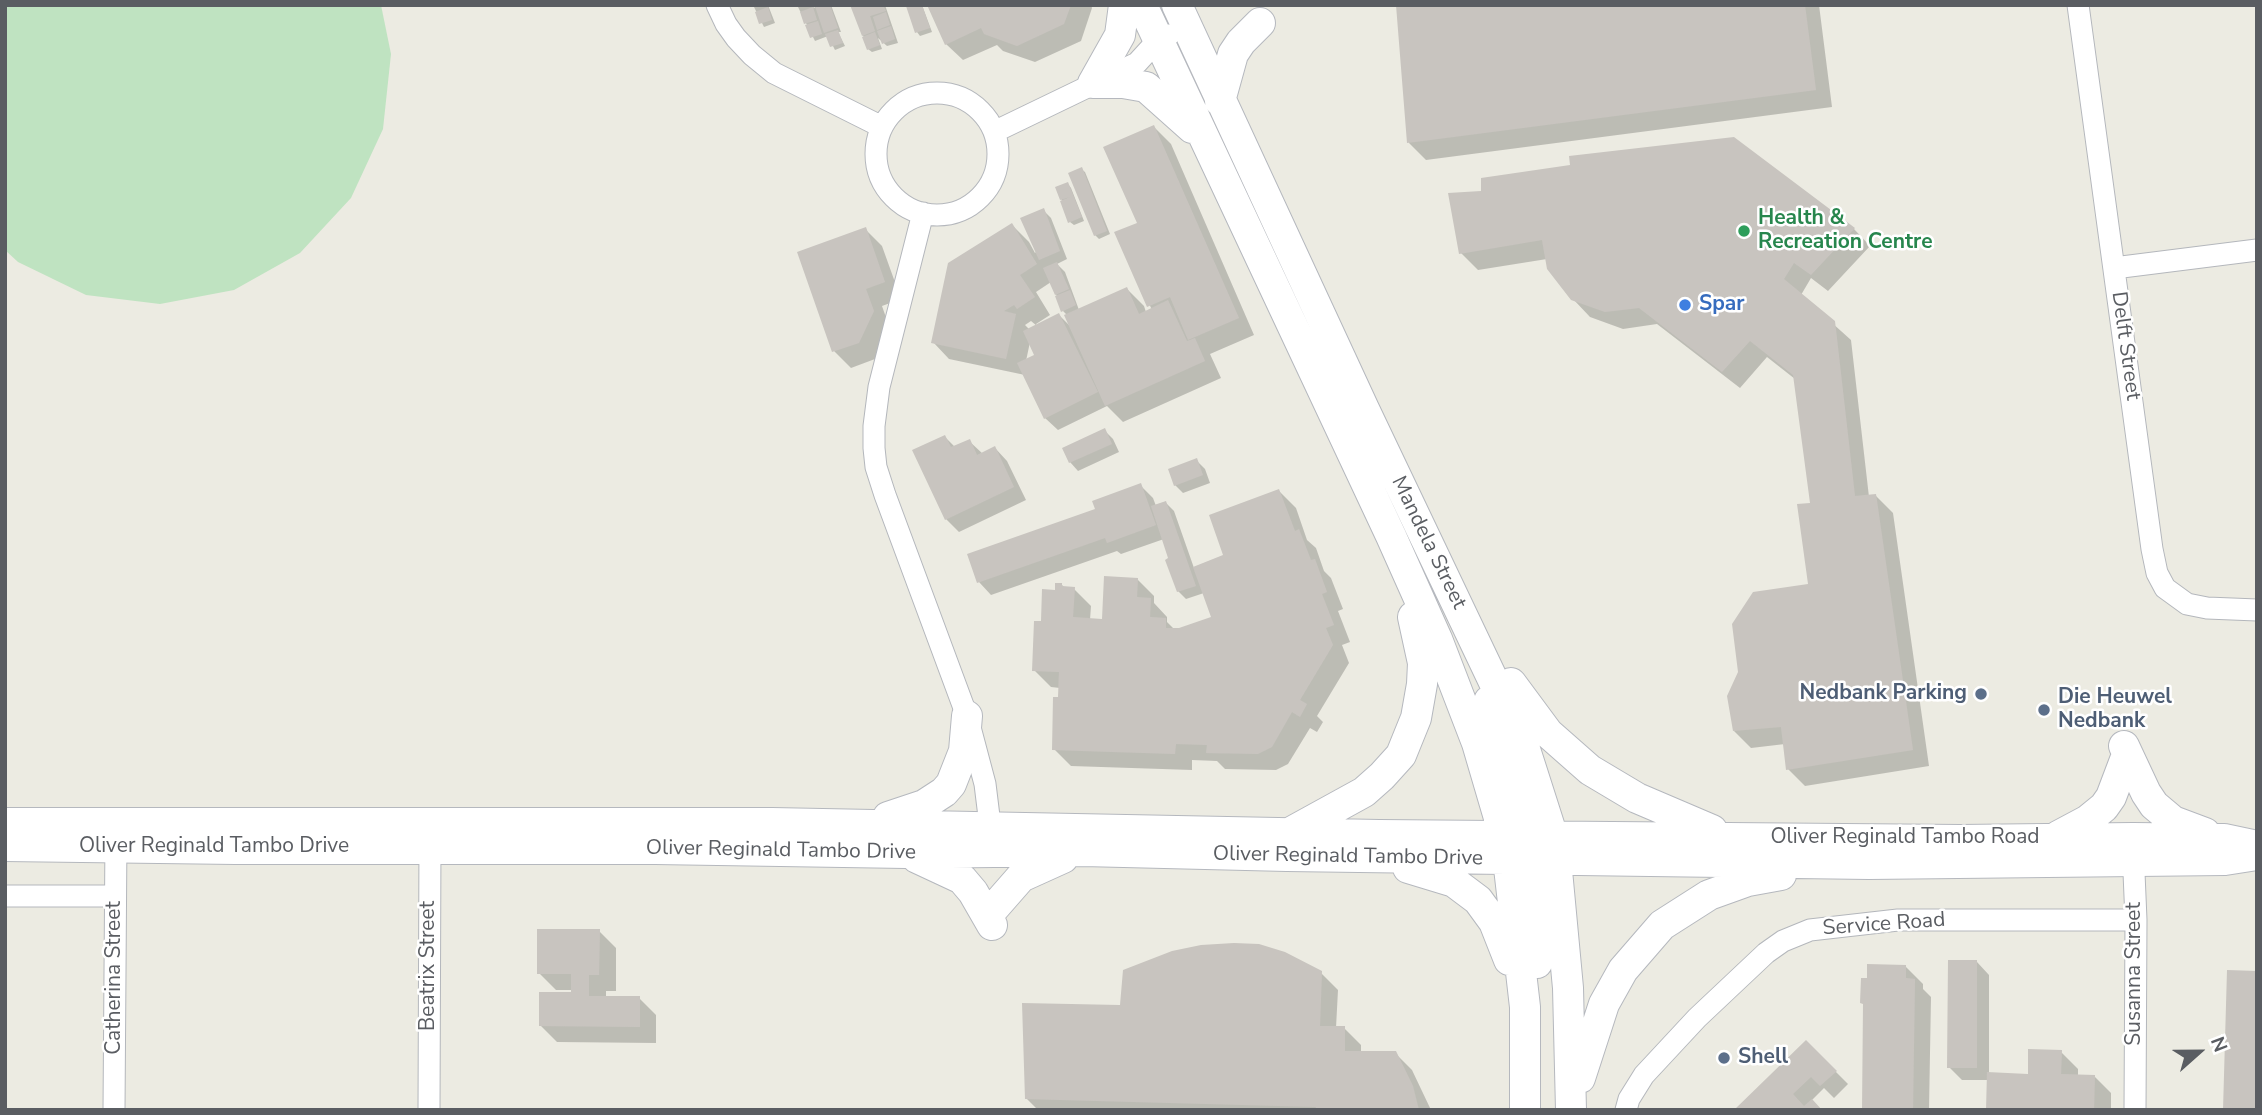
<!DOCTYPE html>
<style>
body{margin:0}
#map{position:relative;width:2262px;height:1115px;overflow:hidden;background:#ecebe2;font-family:"Nunito Sans",sans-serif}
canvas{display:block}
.frame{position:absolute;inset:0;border:7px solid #5a5d62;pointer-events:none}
.north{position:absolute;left:2164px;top:1017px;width:70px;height:70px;-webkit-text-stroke:5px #fff;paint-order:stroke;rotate:69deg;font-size:19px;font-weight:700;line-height:28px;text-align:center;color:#5a5d62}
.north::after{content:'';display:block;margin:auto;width:24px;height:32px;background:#5a5d62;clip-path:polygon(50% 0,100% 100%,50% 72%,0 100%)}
</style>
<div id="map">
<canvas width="2262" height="1115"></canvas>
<div class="frame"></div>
<div class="north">N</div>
</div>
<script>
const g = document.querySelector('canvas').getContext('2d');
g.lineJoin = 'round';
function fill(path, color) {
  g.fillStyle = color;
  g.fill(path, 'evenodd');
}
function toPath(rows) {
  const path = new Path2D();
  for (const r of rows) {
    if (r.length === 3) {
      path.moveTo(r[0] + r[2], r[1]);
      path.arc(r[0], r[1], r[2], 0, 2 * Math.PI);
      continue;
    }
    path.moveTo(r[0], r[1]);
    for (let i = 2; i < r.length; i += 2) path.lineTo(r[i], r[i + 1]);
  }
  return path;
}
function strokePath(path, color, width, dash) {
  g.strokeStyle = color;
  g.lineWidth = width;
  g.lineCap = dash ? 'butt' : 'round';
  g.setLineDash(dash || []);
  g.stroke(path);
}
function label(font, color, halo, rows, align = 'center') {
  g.font = font + ' "Nunito Sans",sans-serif';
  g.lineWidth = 5;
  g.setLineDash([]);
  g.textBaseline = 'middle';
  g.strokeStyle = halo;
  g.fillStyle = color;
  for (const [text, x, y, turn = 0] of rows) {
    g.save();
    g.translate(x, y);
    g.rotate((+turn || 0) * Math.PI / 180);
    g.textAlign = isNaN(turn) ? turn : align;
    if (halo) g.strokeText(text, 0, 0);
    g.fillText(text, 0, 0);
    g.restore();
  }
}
fill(toPath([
 [5,5,381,5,391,54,383,129,351,198,300,253,234,290,160,304,86,295,18,262,5,250]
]), '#bfe3c1');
fill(toPath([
 [753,5,768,5,775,23,764,27],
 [797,5,813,5,814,8,817,5,831,5,841,32,838,32,845,46,835,50,828,36,815,41],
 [852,5,885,5,898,43,887,46,878,38,882,49,872,52,868,49],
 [907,5,922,5,932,32,920,36,917,32],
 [929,5,1091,5,1092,8,1081,41,1035,62,1003,51,997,45,963,60,946,44],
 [1398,5,1819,5,1832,107,1426,160,1409,143],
 [1154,127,1171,144,1254,335,1210,354,1221,378,1123,422,1107,406,1058,430,1045,418,1025,375,949,359,933,342,1012,225,1029,242,1035,253,1037,251,1043,210,1051,218,1067,259,1057,264,1065,272,1079,310,1127,289,1144,306,1146,312,1152,310,1116,233,1139,223],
 [1051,282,1063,311,1068,316,1072,328,1059,315,1037,326,1036,324,1050,315,1036,292],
 [1031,321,1037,326,1030,330,1025,325],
 [1030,342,1037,356,1026,361],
 [1081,169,1085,172,1110,234,1099,239,1095,235],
 [1068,184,1071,188,1084,221,1074,225,1070,222,1057,188],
 [1451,195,1854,229,1870,246,1828,291,1811,278,1801,295,1851,340,1869,497,1876,496,1893,513,1929,766,1805,786,1788,769,1785,744,1751,748,1734,731,1810,585,1812,505,1795,379,1767,357,1740,388,1657,324,1623,329,1590,317,1573,299,1547,259,1478,270,1461,253],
 [865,229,882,246,901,299,882,306,890,329,875,359,851,368,834,351],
 [1105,431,1113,439,1119,452,1078,471,1070,462],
 [945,437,955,447,969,441,983,454,995,448,1007,461,1026,500,959,532,946,519],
 [1197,461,1205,469,1210,483,1183,493,1175,485],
 [1140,485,1153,498,1156,506,1166,503,1174,511,1194,568,1226,556,1279,491,1296,508,1307,540,1316,548,1324,571,1331,578,1343,609,1338,611,1350,642,1342,645,1349,663,1317,716,1323,722,1317,732,1310,728,1288,764,1276,770,1225,769,1217,761,1192,760,1192,770,1071,766,1054,749,1060,688,1051,687,1034,670,1043,623,1062,585,1065,588,1074,589,1091,606,1090,620,1103,621,1137,579,1154,596,1154,603,1167,617,1167,622,1175,630,1213,618,1204,593,1186,599,1178,591,1164,539,1121,554,1117,551,991,595,979,582],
 [599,931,616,948,616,991,606,991,606,998,639,998,656,1015,656,1043,557,1042,540,1025,573,994,573,990,556,990,539,973],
 [1977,962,1989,975,1989,1074,2029,1075,2061,1052,2078,1069,2078,1076,2094,1076,2111,1093,2111,1110,1988,1110,1989,1080,1962,1080,1949,1067],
 [1906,967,1923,984,1923,989,1931,997,1929,1110,1936,1110,1864,1110],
 [1321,973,1338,990,1336,1028,1344,1028,1361,1045,1361,1053,1395,1053,1412,1070,1431,1110,1038,1110,1026,1098,1122,1007],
 [1806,1042,1848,1084,1834,1098,1824,1088,1811,1101,1820,1110,1736,1110]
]), '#0003');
fill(toPath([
 [830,5,838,28,824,33,815,6],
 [850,5,883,5,886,11,870,16,875,31,862,36],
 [922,5,930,28,915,33,906,6],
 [927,5,1071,5,1064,24,1017,46,984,34,981,28,945,45],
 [1396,5,1805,5,1816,90,1407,143],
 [768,7,772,20,759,24,755,12],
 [813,7,817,20,804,24,800,12],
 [886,12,890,25,877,30,873,17],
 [818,21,822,34,810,38,805,25],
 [891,26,895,39,882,44,877,31],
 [838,30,843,43,830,47,825,34],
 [875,32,880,45,867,50,862,37],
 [1154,125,1239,318,1188,340,1170,297,1147,307,1114,232,1137,223,1103,147],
 [1734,137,1855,228,1811,275,1794,263,1784,279,1835,321,1855,496,1876,494,1913,750,1786,770,1781,727,1733,731,1727,696,1738,672,1732,624,1753,592,1808,584,1797,504,1810,503,1793,375,1750,341,1722,372,1639,308,1605,312,1571,300,1547,269,1542,240,1459,254,1448,193,1481,191,1481,178,1570,165,1569,156],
 [1082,167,1107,231,1094,236,1068,173],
 [1068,182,1082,217,1068,223,1060,201,1070,197,1060,200,1055,187],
 [1044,208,1060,251,1039,260,1020,218],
 [1012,223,1037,264,1020,275,1035,297,1017,309,1014,305,1004,311,1016,314,1006,359,931,343,948,263],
 [866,227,885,282,866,289,874,311,859,343,832,352,797,252],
 [1057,262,1069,289,1055,295,1043,268],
 [1127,287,1139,314,1168,300,1187,341,1195,338,1205,361,1105,406,1064,315],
 [1070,290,1076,305,1061,312,1055,296],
 [1059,313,1098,392,1044,419,1017,363,1034,355,1023,331],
 [1105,428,1112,444,1069,463,1062,448],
 [945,435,951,447,970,439,977,455,995,446,1014,487,945,520,912,450],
 [1197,458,1203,475,1174,486,1168,469],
 [1141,483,1156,525,1107,543,1105,538,977,583,967,554,1095,509,1092,501],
 [1279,489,1295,531,1299,529,1311,560,1315,559,1327,592,1322,594,1334,625,1326,628,1333,645,1300,700,1307,704,1300,717,1292,712,1272,747,1258,754,1206,753,1207,745,1176,744,1175,754,1052,750,1053,697,1058,697,1059,672,1032,671,1034,621,1041,621,1042,589,1055,590,1055,583,1062,583,1062,586,1075,587,1073,617,1102,619,1104,576,1138,578,1137,597,1151,598,1150,617,1166,618,1166,628,1179,628,1211,617,1193,567,1223,555,1209,515],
 [1166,501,1196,586,1177,592,1165,560,1168,558,1151,506],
 [537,929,600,929,599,975,589,975,589,996,640,996,640,1027,539,1026,539,992,571,992,571,974,537,974],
 [1234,943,1259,944,1285,952,1322,971,1320,1026,1345,1026,1345,1051,1396,1051,1413,1086,1419,1110,1315,1110,1316,1107,1025,1099,1022,1003,1120,1005,1123,970,1172,951,1201,945],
 [1948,960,1977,960,1977,1068,1947,1068],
 [1867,964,1906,965,1906,978,1915,979,1913,1110,1862,1110,1863,1004,1860,1003,1861,978,1867,978],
 [2227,970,2257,971,2257,1110,2223,1110],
 [1806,1040,1837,1071,1820,1086,1811,1077,1793,1094,1804,1106,1812,1099,1822,1110,1734,1110],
 [2028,1049,2062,1050,2061,1074,2095,1075,2094,1110,1986,1110,1987,1072,2028,1074]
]), '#c8c4bf');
const street = toPath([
 [717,5,726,24,736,38,752,55,774,73,882,127],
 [2078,5,2152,549,2157,573,2165,588,2187,604,2207,608,2257,610],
 [937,154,61],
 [994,132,1137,63,1158,40,1169,35],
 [923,213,879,387,874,426,874,448,876,467,885,495,967,716,985,784,992,841],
 [2114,268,2257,250],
 [2133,849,2136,920,2135,1110],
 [5,896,115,896],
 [114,1110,116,835],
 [429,1110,430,838],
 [1626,1110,1629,1099,1644,1075,1697,1018,1766,953,1783,941,1810,930,1898,920,2136,920]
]);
const secondary = toPath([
 [1142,5,1391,536,1437,639,1477,743,1504,835,1508,859,1525,1007,1525,1110],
 [1177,5,1364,409,1523,743,1553,837,1556,860,1568,988,1571,1110],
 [1093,83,1123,83,1146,87,1192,128],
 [1093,83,1120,35,1124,5],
 [1220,101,1233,54,1241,42,1260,23],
 [1511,683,1548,733,1590,770,1637,798,1712,830],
 [1489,701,1520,819,1519,835,1511,852],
 [2124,746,2146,793,2154,805,2173,821,2205,833],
 [888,817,924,805,944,792,951,784,964,751,967,716],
 [5,823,772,823,1379,835,1960,840,2133,838,2224,839,2257,846],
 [1293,831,1364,792,1382,776,1401,755,1416,718,1422,684,1423,663,1413,617],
 [2058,836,2088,820,2104,807,2111,797,2125,760],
 [5,846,236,849,655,849,906,853,1083,851,1287,856,1869,864,2225,860,2257,855],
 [917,858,962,879,973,892,992,925],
 [1408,868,1454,882,1478,900,1494,922,1509,960],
 [993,909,1021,877,1063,858],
 [1537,963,1536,887,1540,859,1549,844],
 [1580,1078,1604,1004,1623,970,1662,925,1709,895,1748,881,1781,875]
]);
strokePath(street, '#b4b7bc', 23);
strokePath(secondary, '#b5b8be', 32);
strokePath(street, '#fff', 21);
strokePath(secondary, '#fff', 30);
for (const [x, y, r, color] of [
 [1744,231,7,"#2e9e5b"],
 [1685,305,7,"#3f7fe0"],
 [1981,694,7,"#5c6f8a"],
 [2044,710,7,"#5c6f8a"],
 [1724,1058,7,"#5c6f8a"]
]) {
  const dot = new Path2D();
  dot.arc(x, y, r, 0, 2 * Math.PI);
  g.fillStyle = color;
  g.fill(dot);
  strokePath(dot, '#fff', 2.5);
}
label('bold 21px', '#27864d', '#fff', [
 ["Health &",1758,219],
 ["Recreation Centre",1758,243]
], 'left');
label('bold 21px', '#366cbe', '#fff', [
 ["Spar",1699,305]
], 'left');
label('21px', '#5a5d62', '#fff', [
 ["Delft Street",2125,346,82],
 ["Mandela Street",1428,543,64],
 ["Oliver Reginald Tambo Road",1905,838],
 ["Oliver Reginald Tambo Drive",214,847],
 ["Oliver Reginald Tambo Drive",781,851,1],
 ["Oliver Reginald Tambo Drive",1348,857,1],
 ["Service Road",1884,925,-4],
 ["Beatrix Street",429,966,-90],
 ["Susanna Street",2135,974,-90],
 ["Catherina Street",115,978,-90]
]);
label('bold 21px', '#4e5e75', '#fff', [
 ["Nedbank Parking",1967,694,"right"],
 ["Die Heuwel",2058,698],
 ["Nedbank",2058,722],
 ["Shell",1738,1058]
], 'left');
</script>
